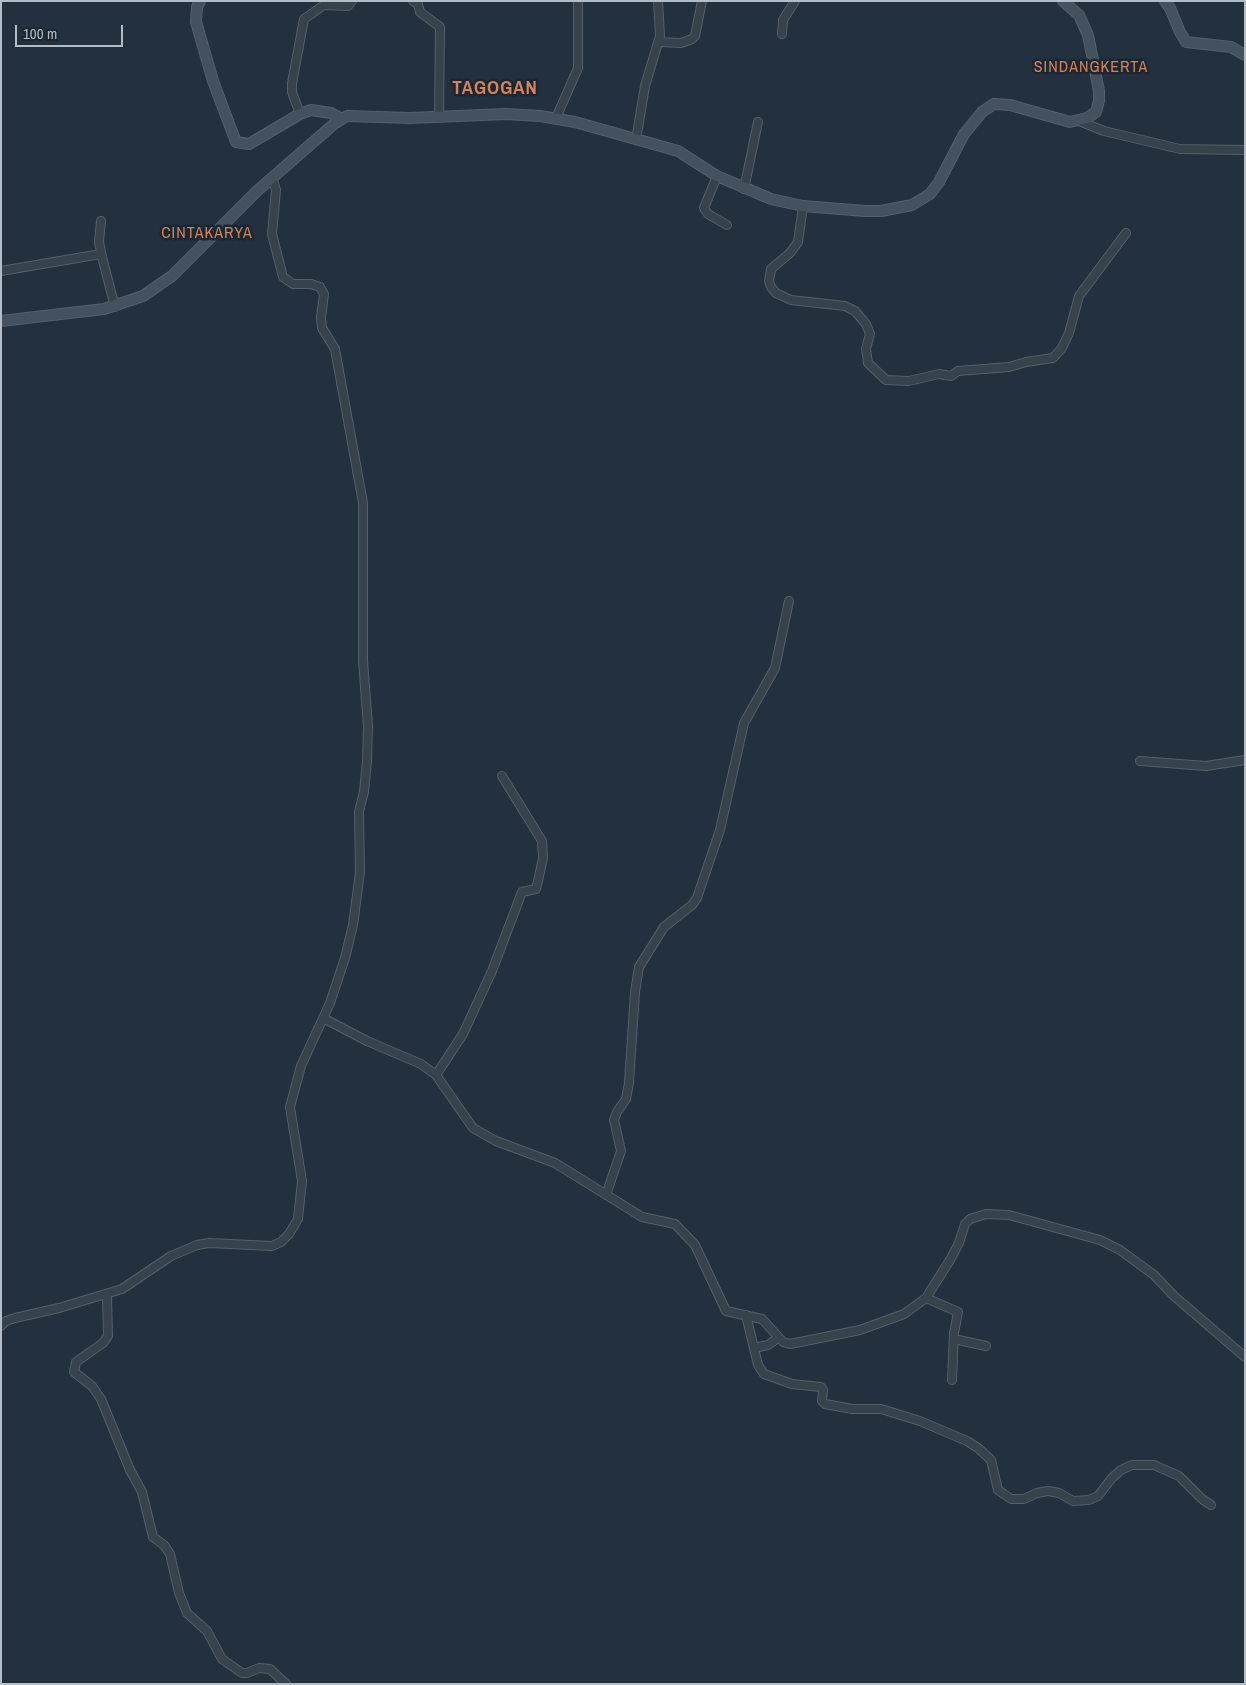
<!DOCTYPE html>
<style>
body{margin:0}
#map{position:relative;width:1246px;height:1685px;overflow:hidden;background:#22313d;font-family:"Archivo Narrow",sans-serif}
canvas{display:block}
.frame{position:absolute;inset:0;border:2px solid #b2bdc8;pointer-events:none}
.scale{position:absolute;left:15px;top:25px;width:108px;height:22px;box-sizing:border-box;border:2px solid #b2bdc8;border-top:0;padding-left:6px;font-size:15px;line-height:18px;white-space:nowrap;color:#b2bdc8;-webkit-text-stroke:4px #1b2832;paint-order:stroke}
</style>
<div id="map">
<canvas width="1246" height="1685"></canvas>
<div class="frame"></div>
<div class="scale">100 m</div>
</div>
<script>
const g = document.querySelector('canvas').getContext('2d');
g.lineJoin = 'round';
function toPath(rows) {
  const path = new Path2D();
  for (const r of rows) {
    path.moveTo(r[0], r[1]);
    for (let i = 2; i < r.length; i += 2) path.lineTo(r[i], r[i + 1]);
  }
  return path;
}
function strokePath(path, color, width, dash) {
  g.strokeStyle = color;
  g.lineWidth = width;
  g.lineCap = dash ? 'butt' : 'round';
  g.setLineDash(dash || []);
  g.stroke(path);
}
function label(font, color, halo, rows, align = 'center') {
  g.font = font + ' "Archivo Narrow",sans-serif';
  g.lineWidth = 5;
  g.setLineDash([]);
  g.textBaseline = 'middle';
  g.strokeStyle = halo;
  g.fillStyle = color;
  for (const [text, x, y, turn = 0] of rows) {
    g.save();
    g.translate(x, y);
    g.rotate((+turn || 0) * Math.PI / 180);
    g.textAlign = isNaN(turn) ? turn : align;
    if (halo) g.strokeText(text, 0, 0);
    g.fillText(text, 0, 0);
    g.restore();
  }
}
const street = toPath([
 [413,1,418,4,420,12,440,27,439,118],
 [782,34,783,20,795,1],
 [659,42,681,43,692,39,695,36,702,1],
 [300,114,292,92,292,83,304,19,324,5,348,6,352,1],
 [556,118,578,68,578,1],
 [1079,121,1104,131,1180,149,1245,150],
 [636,140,645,86,660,36,658,1],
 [717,176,704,208,708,214,727,225],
 [744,189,758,122],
 [803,206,798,242,790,253,771,269,769,281,771,287,776,293,791,300,845,306,855,311,866,324,870,334,866,349,868,363,886,380,909,381,939,374,951,376,958,371,1009,367,1026,362,1053,358,1062,348,1069,333,1079,296,1126,233],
 [101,221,99,242,102,257,115,307],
 [1,271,101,254],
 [1140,761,1206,766,1245,760],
 [323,1018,367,1041,421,1064,436,1075,473,1128,496,1141,555,1163,642,1217,675,1224,695,1245,726,1311,762,1319,783,1342,790,1344,860,1330,904,1314,926,1298,950,1260,959,1243,965,1224,970,1219,986,1214,1009,1215,1100,1240,1120,1250,1154,1275,1174,1296,1245,1357],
 [436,1075,463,1034,492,971,522,892,536,889,538,881,543,858,542,841,502,776],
 [606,1195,621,1151,614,1120,617,1112,626,1099,629,1083,635,992,639,967,664,927,692,905,697,898,720,830,744,723,775,668,789,601],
 [107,1295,108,1336,103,1343,76,1362,74,1372,92,1386,101,1399,130,1470,142,1492,153,1537,164,1545,170,1554,179,1593,187,1613,207,1631,222,1659,242,1673,247,1673,259,1668,270,1669,286,1684],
 [926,1298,958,1312,954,1333,952,1380],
 [746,1315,758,1365,764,1374,792,1384,821,1387,823,1390,822,1401,825,1404,852,1409,881,1409,920,1421,967,1441,978,1448,991,1460,998,1490,1011,1499,1024,1499,1037,1493,1048,1491,1059,1493,1073,1501,1089,1500,1098,1496,1112,1478,1121,1470,1132,1465,1154,1465,1179,1476,1202,1499,1211,1505],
 [1,1326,6,1321,15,1318,59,1308,122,1289,171,1256,197,1245,209,1243,272,1246,281,1242,289,1234,298,1219,302,1181,290,1107,301,1066,330,1003,345,958,353,925,360,872,359,811,364,792,367,761,368,726,363,661,363,503,335,349,322,328,321,317,324,294,320,287,311,284,293,284,283,277,272,234,276,190,272,177],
 [954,1339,986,1346],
 [754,1348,768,1345,778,1338]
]);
const secondary = toPath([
 [200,1,197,7,196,22,213,81,236,142,249,144,300,114,311,110,331,113,340,118],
 [1165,1,1170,8,1180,32,1186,42,1231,47,1245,55],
 [1,321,104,309,143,296,172,276,257,191,334,124,347,116,410,118,506,114,540,116,575,122,678,151,717,176,771,199,803,206,865,211,881,211,912,205,930,194,939,182,964,134,982,112,994,104,1010,105,1070,122,1087,118,1096,112,1099,101,1099,91,1088,35,1079,15,1063,1]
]);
strokePath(street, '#54606b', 10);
strokePath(secondary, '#54606b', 12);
strokePath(street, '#36434d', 8);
strokePath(secondary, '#445260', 10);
g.letterSpacing = '1px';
label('16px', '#d8825d', '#1b2832', [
 ["SINDANGKERTA",1091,68],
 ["CINTAKARYA",207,234]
]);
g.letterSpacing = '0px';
g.letterSpacing = '1px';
label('bold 19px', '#d8825d', '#1b2832', [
 ["TAGOGAN",495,89]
]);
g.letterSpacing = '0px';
</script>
